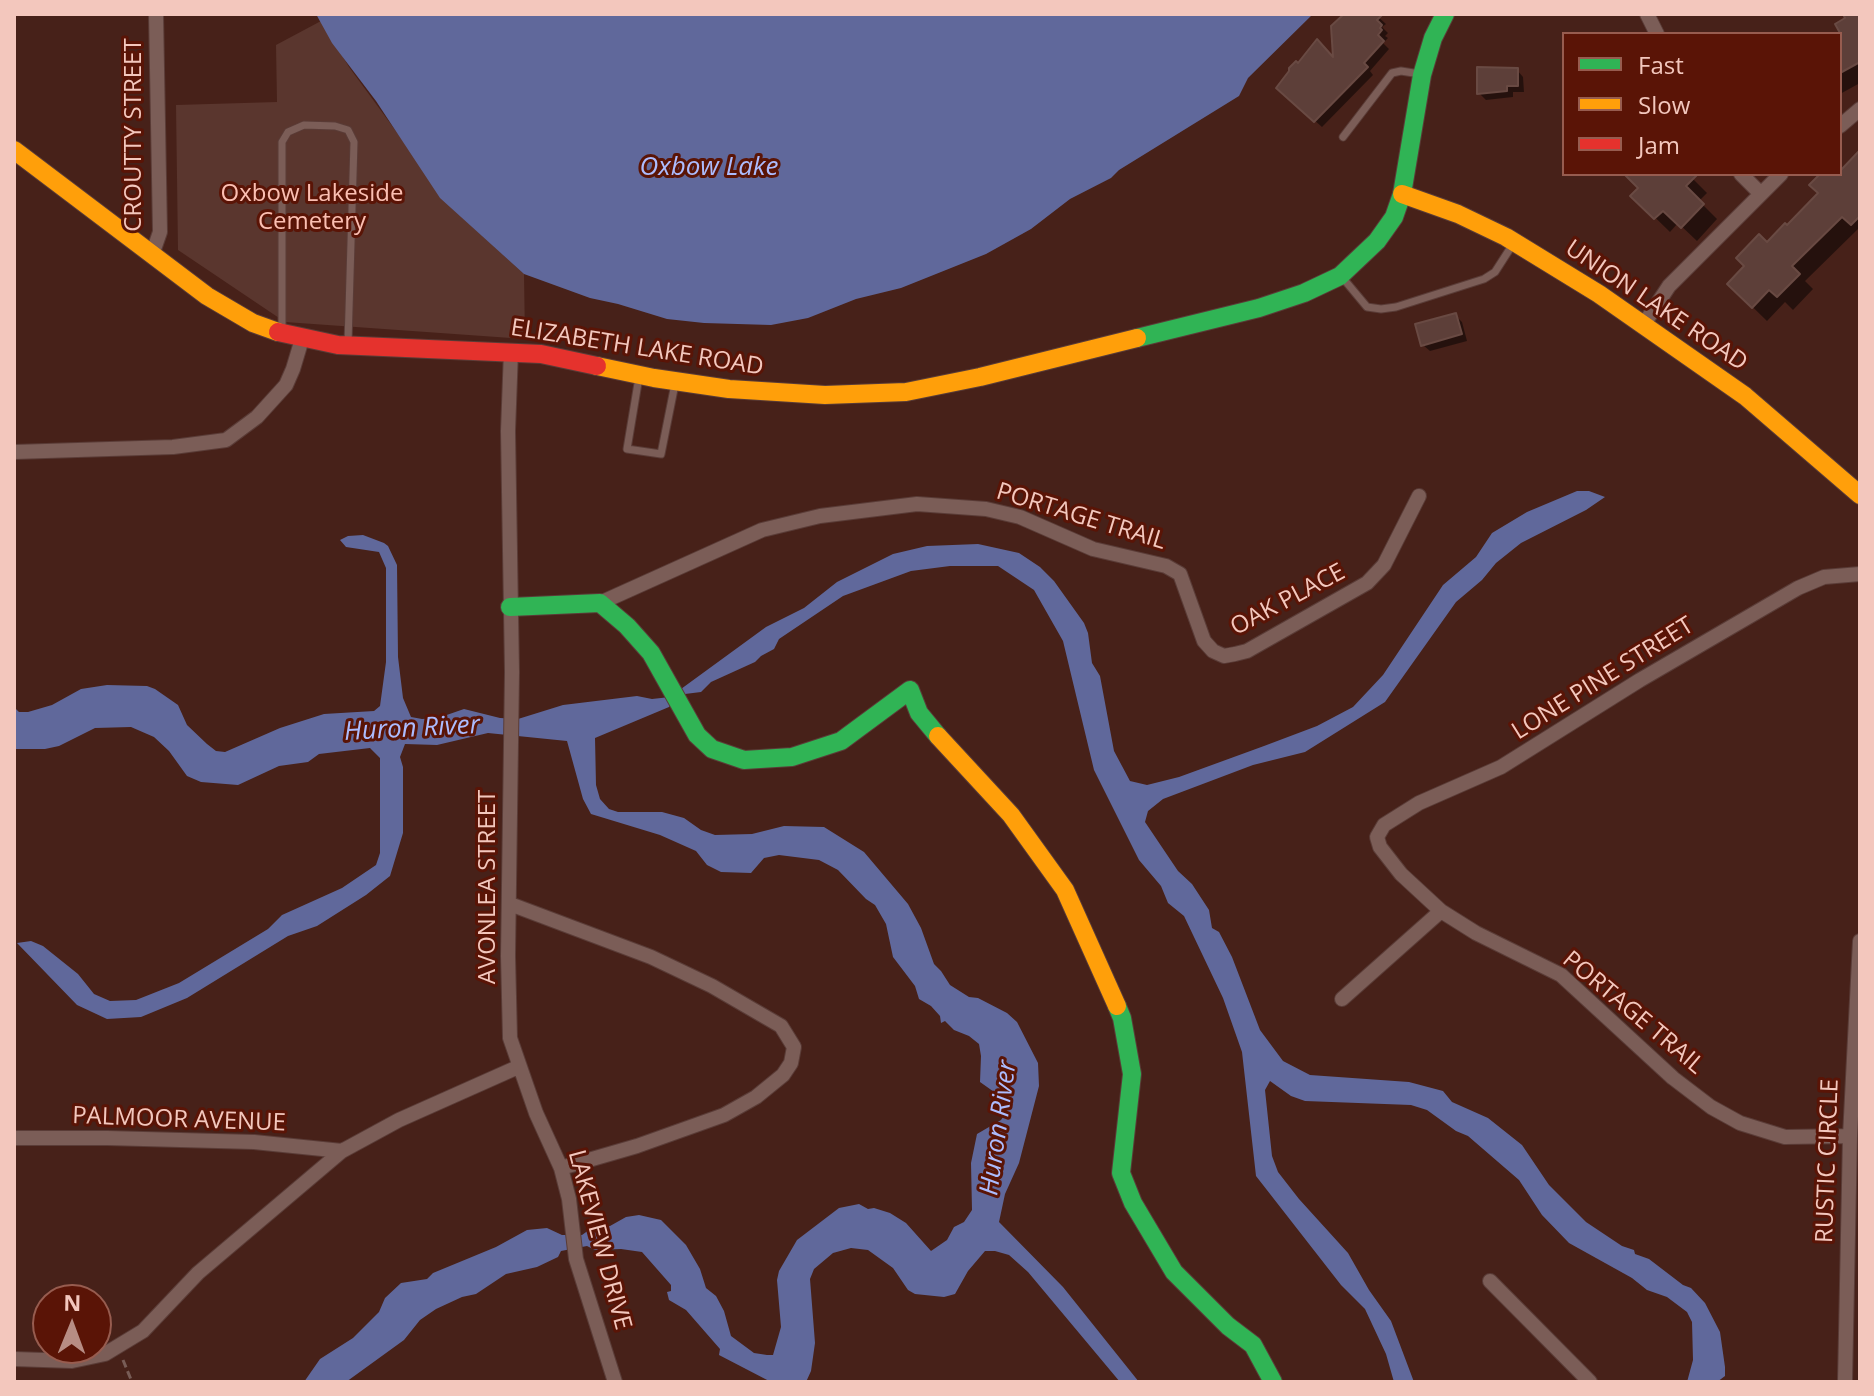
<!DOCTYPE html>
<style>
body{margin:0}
#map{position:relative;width:1874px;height:1396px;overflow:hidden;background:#472119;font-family:"Open Sans",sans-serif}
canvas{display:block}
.frame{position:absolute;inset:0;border:16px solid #f3c7bd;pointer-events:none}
.legend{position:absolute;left:1562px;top:32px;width:280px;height:144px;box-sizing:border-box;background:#5a1406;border:2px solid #975c4f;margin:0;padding:10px 14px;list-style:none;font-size:24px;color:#f3c7bd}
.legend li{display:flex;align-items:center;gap:16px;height:40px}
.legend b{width:40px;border:2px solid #975c4f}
.north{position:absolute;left:32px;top:1284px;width:80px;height:80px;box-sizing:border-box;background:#5a1406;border:2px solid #975c4f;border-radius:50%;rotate:1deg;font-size:22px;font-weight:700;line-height:32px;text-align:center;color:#f3c7bd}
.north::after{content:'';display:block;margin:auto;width:28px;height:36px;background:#b78d84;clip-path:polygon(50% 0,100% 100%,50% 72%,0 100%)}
</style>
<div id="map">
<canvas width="1874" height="1396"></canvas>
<div class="frame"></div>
<ul class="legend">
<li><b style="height:10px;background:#30b455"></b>Fast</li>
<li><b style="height:10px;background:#ff9f0a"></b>Slow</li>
<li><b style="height:10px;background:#e5322d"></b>Jam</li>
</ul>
<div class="north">N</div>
</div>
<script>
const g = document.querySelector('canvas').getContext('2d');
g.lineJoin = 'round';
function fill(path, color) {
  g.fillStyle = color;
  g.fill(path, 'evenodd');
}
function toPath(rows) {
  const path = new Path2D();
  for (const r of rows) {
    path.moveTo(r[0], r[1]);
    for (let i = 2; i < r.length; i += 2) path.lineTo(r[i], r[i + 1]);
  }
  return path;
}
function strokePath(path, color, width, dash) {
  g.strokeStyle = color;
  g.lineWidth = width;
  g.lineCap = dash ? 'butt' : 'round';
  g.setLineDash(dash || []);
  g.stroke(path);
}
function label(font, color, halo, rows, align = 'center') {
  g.font = font + ' "Open Sans",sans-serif';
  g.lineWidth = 6;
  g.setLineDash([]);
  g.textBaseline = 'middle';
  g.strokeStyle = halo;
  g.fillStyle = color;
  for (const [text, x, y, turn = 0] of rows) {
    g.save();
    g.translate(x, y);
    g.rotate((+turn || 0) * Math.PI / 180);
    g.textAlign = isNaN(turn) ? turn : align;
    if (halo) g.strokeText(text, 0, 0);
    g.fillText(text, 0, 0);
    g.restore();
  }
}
fill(toPath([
 [321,21,349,67,453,209,524,274,525,339,285,322,178,250,176,105,277,102,276,45]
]), '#5a362e');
fill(toPath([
 [316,14,1313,14,1248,78,1239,96,1119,170,1111,178,1070,199,1031,229,986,254,901,288,856,299,808,318,771,325,704,323,667,319,618,304,590,298,524,274,440,198,376,101,332,43],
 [1577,491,1589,491,1605,497,1586,510,1521,543,1496,563,1482,580,1456,602,1385,702,1305,752,1253,765,1163,799,1148,811,1145,822,1178,871,1192,884,1209,910,1212,928,1219,932,1232,957,1260,1030,1283,1061,1310,1075,1409,1082,1443,1091,1452,1102,1488,1118,1522,1145,1549,1185,1586,1222,1622,1246,1634,1250,1635,1254,1649,1259,1683,1285,1691,1288,1705,1303,1720,1332,1725,1367,1725,1376,1717,1382,1687,1382,1693,1360,1692,1322,1687,1312,1667,1297,1647,1290,1632,1278,1569,1243,1542,1215,1519,1180,1468,1136,1456,1131,1427,1110,1411,1105,1305,1101,1291,1096,1270,1081,1265,1090,1272,1156,1278,1172,1299,1199,1348,1253,1369,1290,1391,1321,1414,1382,1394,1382,1386,1354,1365,1309,1341,1285,1256,1176,1242,1052,1223,998,1184,916,1168,903,1161,886,1139,860,1094,770,1063,641,1034,590,998,566,950,566,911,571,843,596,779,639,774,649,761,656,755,662,711,682,701,692,685,694,672,702,669,707,595,738,596,785,600,799,609,809,618,812,662,812,684,818,701,830,715,835,752,834,784,826,824,827,864,852,908,904,921,928,934,964,941,971,950,985,969,997,978,998,1007,1013,1017,1022,1038,1063,1039,1086,1019,1163,1005,1194,999,1222,1063,1287,1139,1382,1120,1382,1028,1272,1009,1255,995,1251,985,1251,968,1271,955,1294,944,1297,915,1294,908,1290,893,1268,868,1250,851,1248,833,1253,814,1269,810,1279,815,1343,811,1371,806,1382,771,1382,719,1355,720,1349,686,1310,669,1300,667,1292,671,1291,671,1285,642,1252,621,1249,595,1250,587,1246,561,1251,558,1257,537,1267,506,1274,476,1294,462,1297,436,1309,420,1320,404,1340,346,1382,304,1382,320,1359,353,1338,379,1312,385,1298,401,1283,427,1279,433,1273,496,1247,527,1230,547,1228,562,1235,582,1235,593,1227,610,1226,626,1217,639,1215,661,1220,686,1245,700,1269,706,1288,716,1296,724,1311,731,1336,754,1353,767,1355,773,1355,781,1327,777,1280,779,1271,797,1240,839,1208,859,1204,868,1209,874,1208,890,1213,906,1223,931,1251,947,1240,954,1227,964,1222,972,1210,971,1163,977,1134,1001,1120,1005,1114,1004,1099,980,1082,981,1056,979,1044,969,1036,954,1030,945,1021,941,1023,940,1016,931,1006,919,999,915,986,893,957,886,924,875,905,866,899,838,870,819,860,779,855,764,858,751,873,721,872,707,865,696,851,660,835,591,814,583,799,567,741,488,733,437,745,405,744,400,757,403,767,403,833,390,876,366,895,317,926,288,936,187,998,141,1017,107,1019,77,1005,17,943,31,941,43,946,78,974,94,994,110,1001,136,1000,179,983,268,929,282,915,342,888,376,865,380,853,380,758,370,748,319,754,308,762,279,766,238,785,201,782,187,776,169,751,154,737,131,727,95,728,59,746,45,749,14,749,14,707,19,712,28,712,52,705,81,689,107,685,147,686,155,689,178,705,187,725,207,744,216,751,225,752,280,728,324,714,374,711,380,706,386,662,386,568,379,552,346,547,340,540,348,536,363,535,384,543,388,546,397,565,398,657,403,698,411,717,422,719,438,718,464,709,500,718,518,719,563,705,637,696,652,699,670,697,766,627,804,608,837,582,893,554,927,546,978,544,1019,553,1040,567,1054,581,1084,623,1088,633,1092,663,1100,676,1114,751,1130,781,1147,785,1179,777,1264,746,1317,726,1353,707,1383,675,1443,585,1476,557,1492,533,1527,512]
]), '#60689b');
fill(toPath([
 [1344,14,1375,14,1386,24,1382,27,1388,33,1385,36,1388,38,1383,43,1389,49,1370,71,1373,75,1322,127,1285,94,1335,62],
 [1856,14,1860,14,1860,83,1840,94,1840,37],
 [1517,70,1523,77,1524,92,1513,92,1513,97,1486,100,1479,93],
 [1860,155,1860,232,1858,229,1805,281,1813,289,1793,310,1785,302,1767,321,1729,284,1821,194,1822,174,1840,174,1840,171],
 [1627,174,1688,174,1707,193,1699,201,1717,219,1697,241,1678,223,1670,232,1633,196,1641,188],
 [1455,315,1462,322,1467,341,1430,351,1423,345]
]), '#0007');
const building = toPath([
 [1344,14,1383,14,1377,20,1382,25,1380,28,1382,30,1378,35,1384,41,1364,63,1368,67,1314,122,1276,88,1289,71,1289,68,1296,61,1298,63,1317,39,1333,57,1331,26,1344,14],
 [1843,14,1860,14,1860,62,1840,73,1840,33,1835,24,1845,18,1843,14],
 [1477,67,1518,68,1518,86,1507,86,1507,91,1477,94,1477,67],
 [1860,150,1860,216,1851,225,1842,217,1792,266,1800,274,1777,297,1769,290,1752,308,1727,284,1744,266,1736,258,1759,234,1767,242,1785,223,1787,225,1818,193,1809,185,1820,174,1840,174,1840,171,1860,150],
 [1624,174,1698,174,1686,186,1704,204,1681,228,1663,211,1654,219,1630,196,1638,188,1624,174],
 [1456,313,1462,334,1421,346,1415,324,1456,313]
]);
fill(building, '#5d3f39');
strokePath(building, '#694a43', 2);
const lane = toPath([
 [1343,137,1392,73,1401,71,1420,74],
 [1342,277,1367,307,1381,309,1396,307,1484,279,1495,272,1513,244],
 [282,329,282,142,288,132,304,125,335,126,348,130,354,142,348,343],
 [639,377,627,449,661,454,675,384]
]);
const street = toPath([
 [1647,14,1657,34],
 [1840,126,1860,109],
 [1741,174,1761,194],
 [152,255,160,232,156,14],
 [1644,324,1669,286,1781,174],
 [511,351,508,431,512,672,508,956,510,1038,536,1113,561,1168,569,1199,576,1259,615,1382],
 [14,452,173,447,226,440,257,417,286,385,293,369,302,339],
 [600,603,762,530,820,516,917,504,986,509,1020,517,1093,549,1166,566,1180,574,1204,641,1213,651,1224,656,1235,654,1247,651,1367,583,1384,565,1419,496],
 [510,904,651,957,712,986,781,1026,794,1047,791,1063,783,1075,756,1097,724,1115,637,1146,561,1168],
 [1342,999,1441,911],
 [1850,1136,1785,1137,1740,1123,1711,1107,1673,1078,1561,975,1476,933,1441,911,1401,874,1380,847,1377,837,1384,825,1419,803,1501,767,1640,680,1798,588,1824,577,1860,574],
 [14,1138,107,1138,254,1142,342,1151],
 [1490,1281,1590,1382],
 [14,1359,72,1361,105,1354,143,1331,198,1273,342,1151,399,1120,518,1067],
 [1845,1382,1850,1136,1860,941]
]);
const fast = toPath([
 [1137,338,1259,308,1304,293,1340,276,1377,241,1394,217,1402,194,1422,75,1433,38,1445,14],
 [510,607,600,603,627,626,651,653,697,735,712,749,744,760,792,757,841,741,910,690,919,713,938,736],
 [1117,1006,1122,1018,1132,1074,1121,1173,1133,1203,1174,1272,1228,1326,1253,1345,1273,1382]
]);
const slow = toPath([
 [14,150,207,296,253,323,278,332],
 [1402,194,1458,214,1506,237,1599,294,1745,396,1860,495],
 [597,366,654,378,729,389,825,395,906,392,980,377,1137,338],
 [938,736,1011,815,1065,890,1117,1006]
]);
const jam = toPath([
 [278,332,338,345,541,354,597,366]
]);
strokePath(lane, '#5a3c37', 9);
strokePath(street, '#5a3c37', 16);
strokePath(fast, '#5a3c37', 20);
strokePath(slow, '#5a3c37', 20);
strokePath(jam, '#5a3c37', 20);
strokePath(toPath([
 [123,1360,132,1382]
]), '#785c56', 3, [8, 4]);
strokePath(lane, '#7b5d57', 7);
strokePath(street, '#7b5d57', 14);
strokePath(fast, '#30b455', 18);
strokePath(slow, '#ff9f0a', 18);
strokePath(jam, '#e5322d', 18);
label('24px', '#f3c7bd', '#5a1406', [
 ["CROUTTY STREET",134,135,-90],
 ["UNION LAKE ROAD",1656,306,34],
 ["ELIZABETH LAKE ROAD",637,348,9],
 ["PORTAGE TRAIL",1081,517,17],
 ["OAK PLACE",1288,600,-28],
 ["LONE PINE STREET",1603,679,-32],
 ["AVONLEA STREET",488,887,-90],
 ["PORTAGE TRAIL",1633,1013,40],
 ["PALMOOR AVENUE",179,1120,2],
 ["RUSTIC CIRCLE",1828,1161,-88],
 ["LAKEVIEW DRIVE",599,1240,75]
]);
label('24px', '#fbbfb2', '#5a1406', [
 ["Oxbow Lakeside",312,194],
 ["Cemetery",312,222]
]);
label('italic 26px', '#acbcfe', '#5a1406', [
 ["Oxbow Lake",709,168],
 ["Huron River",412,729,-3],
 ["Huron River",999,1128,-82]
]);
</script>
